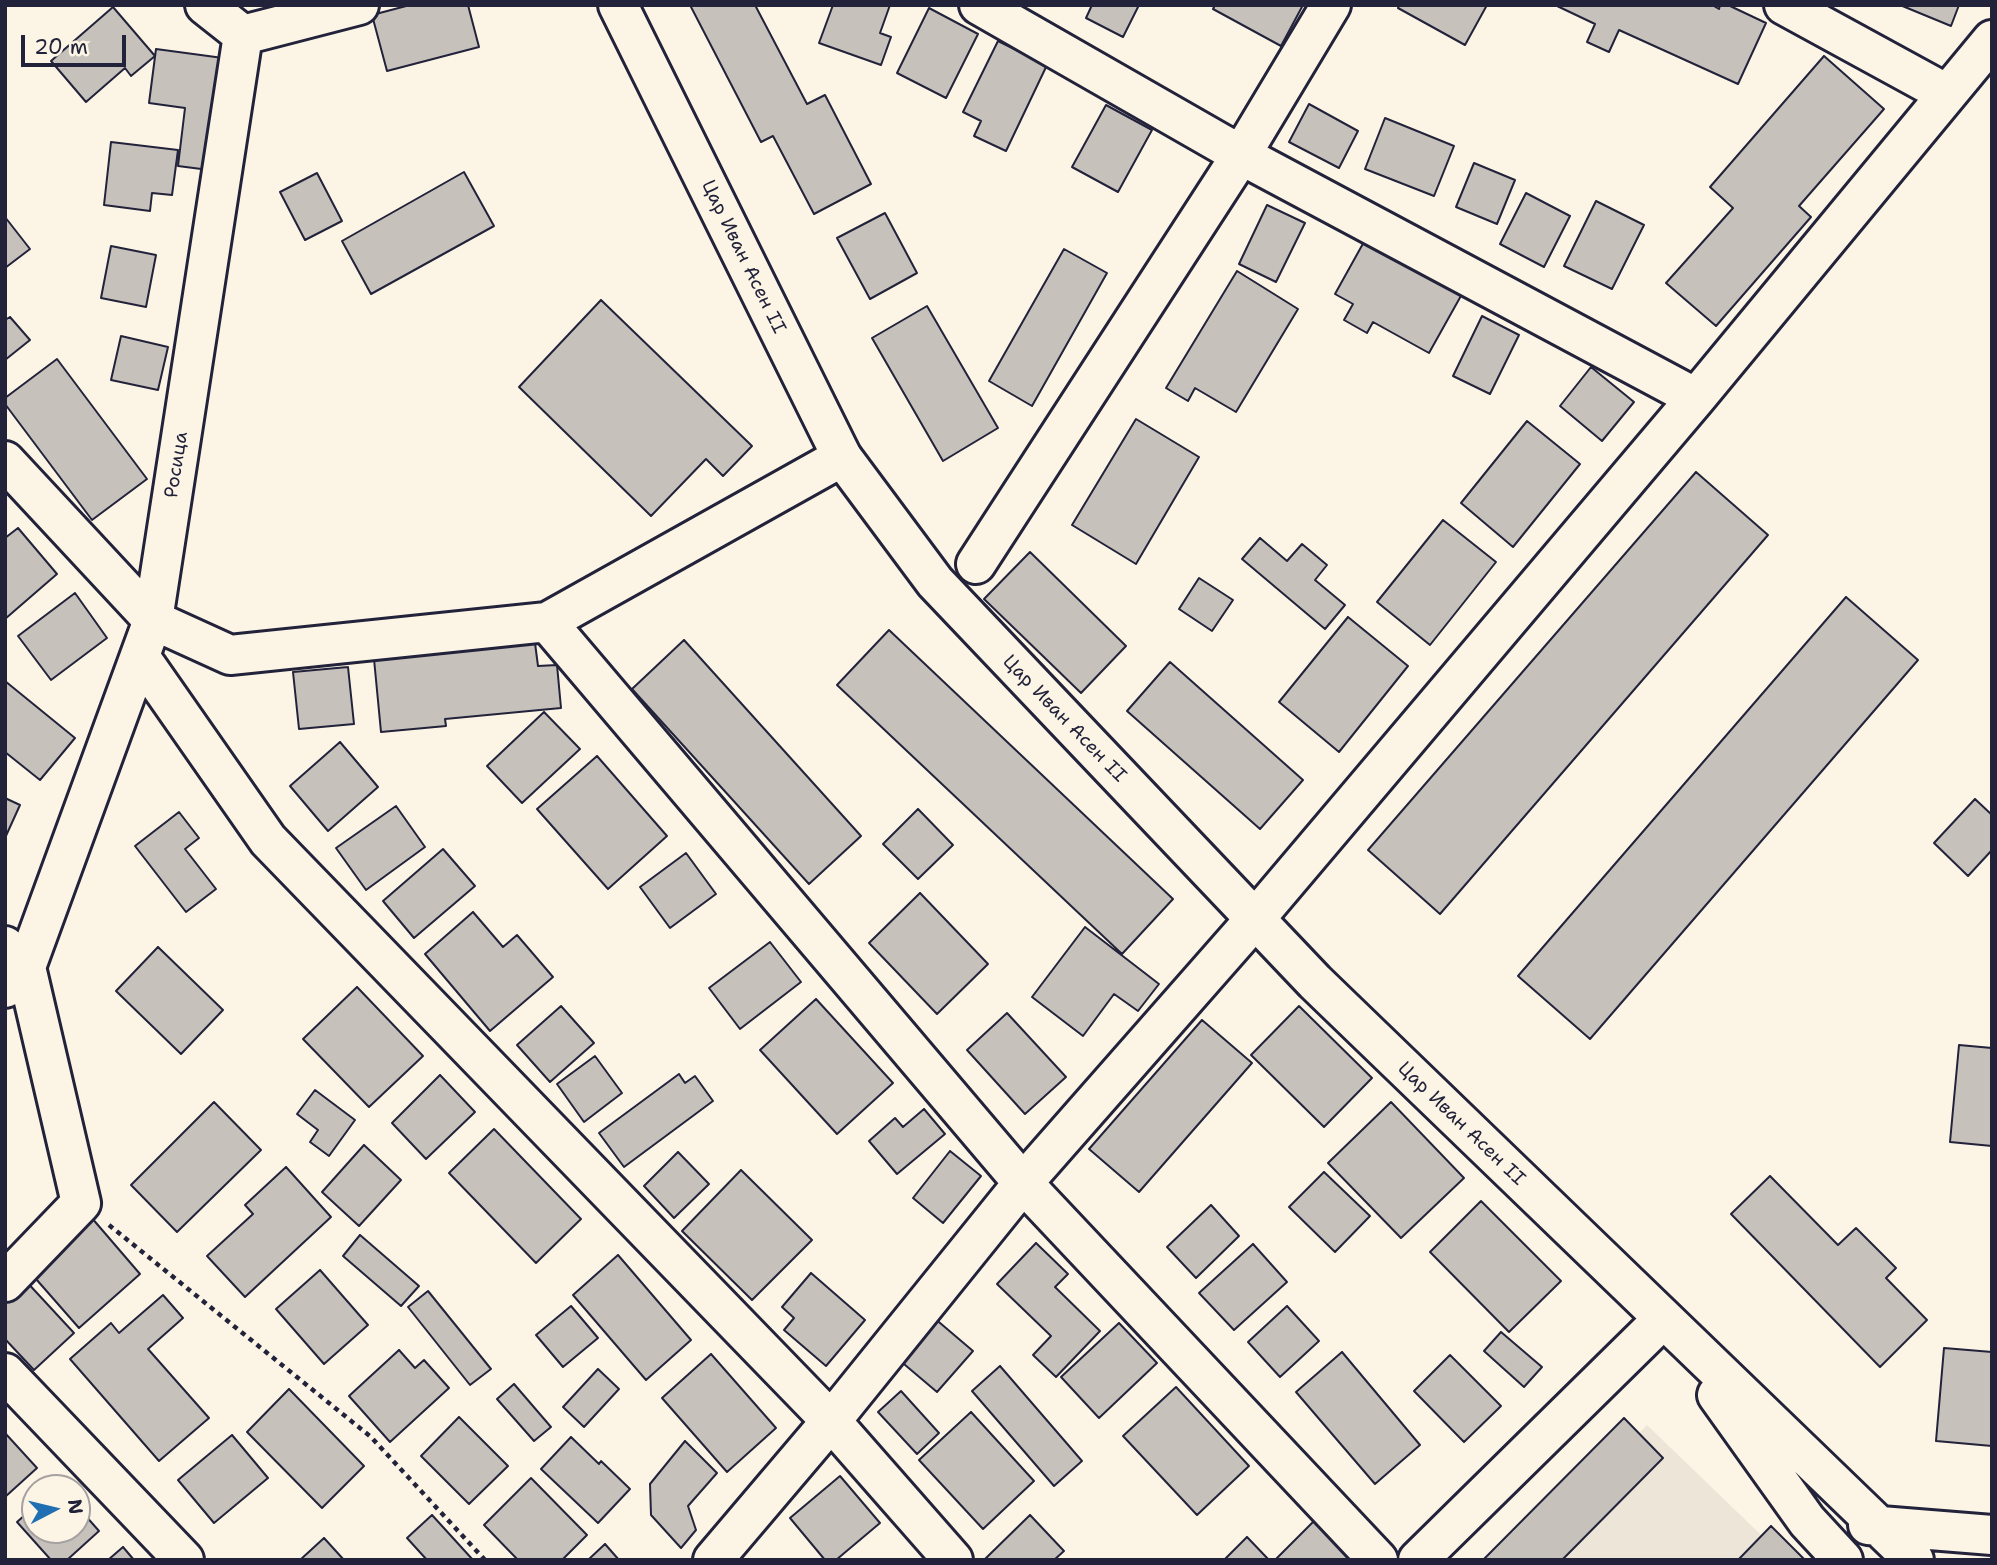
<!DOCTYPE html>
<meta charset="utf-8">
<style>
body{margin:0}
#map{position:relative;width:1997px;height:1565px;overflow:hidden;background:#fcf5e5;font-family:"Shantell Sans",sans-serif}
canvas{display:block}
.frame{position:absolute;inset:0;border:7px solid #22223b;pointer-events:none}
.north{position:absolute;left:21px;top:1474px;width:70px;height:70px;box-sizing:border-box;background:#fcf5e5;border:2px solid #a5a1a1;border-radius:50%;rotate:83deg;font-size:19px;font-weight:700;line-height:28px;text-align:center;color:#22223b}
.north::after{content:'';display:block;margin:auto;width:24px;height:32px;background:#1f6fb2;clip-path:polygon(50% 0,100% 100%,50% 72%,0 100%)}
.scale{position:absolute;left:21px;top:35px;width:105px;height:32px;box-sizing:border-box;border:4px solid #22223b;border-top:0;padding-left:9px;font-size:21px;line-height:24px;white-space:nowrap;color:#22223b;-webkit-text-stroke:5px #fcf5e5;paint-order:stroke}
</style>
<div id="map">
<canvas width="1997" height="1565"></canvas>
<div class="frame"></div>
<div class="north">N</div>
<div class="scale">20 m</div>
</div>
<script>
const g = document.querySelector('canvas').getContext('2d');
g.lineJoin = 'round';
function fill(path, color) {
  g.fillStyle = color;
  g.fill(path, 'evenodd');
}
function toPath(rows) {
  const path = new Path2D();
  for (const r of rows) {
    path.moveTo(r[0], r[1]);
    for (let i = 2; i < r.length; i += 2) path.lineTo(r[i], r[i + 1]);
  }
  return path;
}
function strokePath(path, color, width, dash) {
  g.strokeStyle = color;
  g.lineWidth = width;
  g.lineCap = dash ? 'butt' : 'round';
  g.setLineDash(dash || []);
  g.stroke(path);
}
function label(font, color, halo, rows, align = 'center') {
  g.font = font + ' "Shantell Sans",sans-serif';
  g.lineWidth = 7;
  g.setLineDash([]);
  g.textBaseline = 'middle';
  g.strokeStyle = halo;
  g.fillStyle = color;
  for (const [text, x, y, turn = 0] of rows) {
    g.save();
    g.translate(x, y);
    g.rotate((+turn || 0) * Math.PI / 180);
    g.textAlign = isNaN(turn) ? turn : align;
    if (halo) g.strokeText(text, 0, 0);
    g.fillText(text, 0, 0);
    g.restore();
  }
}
fill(toPath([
 [1647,1425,1787,1560,1514,1560]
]), '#ece5d8');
const building = toPath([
 [410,5,468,5,479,47,387,71,372,15,410,5],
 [690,5,755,5,807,104,825,95,871,184,814,214,773,136,761,142,690,5],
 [833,5,890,5,880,33,891,37,881,65,819,43,833,5],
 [1092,5,1139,5,1123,37,1086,18,1092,5],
 [1215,5,1303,5,1281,46,1213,9,1215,5],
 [1399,5,1487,5,1465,45,1398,8,1399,5],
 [1555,5,1712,5,1719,9,1720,5,1728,5,1766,23,1738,84,1619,30,1609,52,1587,42,1595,24,1555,5],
 [1900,5,1959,5,1951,26,1900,5],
 [113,7,155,56,131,76,125,68,86,102,51,61,113,7],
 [929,8,978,34,946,98,897,73,929,8],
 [998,41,1047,65,1006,151,974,136,981,121,963,112,998,41],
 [156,49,223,58,209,170,178,166,185,108,149,103,156,49],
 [1824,56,1884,109,1799,206,1811,217,1716,326,1666,283,1733,208,1710,187,1824,56],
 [1309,104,1358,131,1339,168,1289,142,1309,104],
 [1106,105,1152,130,1118,192,1072,167,1106,105],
 [1385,118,1454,146,1434,196,1365,169,1385,118],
 [111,142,178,150,172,195,152,193,150,211,104,205,111,142],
 [1474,163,1515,180,1497,224,1456,207,1474,163],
 [464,172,494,226,371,294,342,241,464,172],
 [317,173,342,221,305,240,280,192,317,173],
 [1526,193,1570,216,1544,267,1500,244,1526,193],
 [1596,201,1644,225,1612,289,1564,266,1596,201],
 [1267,205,1305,223,1276,282,1239,264,1267,205],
 [885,213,917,273,870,299,837,238,885,213],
 [5,217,30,249,5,268,5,217],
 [1365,240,1462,294,1429,353,1373,322,1367,333,1344,320,1353,304,1335,294,1365,240],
 [111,246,156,255,146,307,101,298,111,246],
 [1064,249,1107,273,1032,406,989,381,1064,249],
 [1237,271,1298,309,1236,412,1195,388,1188,401,1166,388,1237,271],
 [601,300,752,446,723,476,706,459,651,516,519,387,601,300],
 [927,306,998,428,943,461,872,338,927,306],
 [1482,316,1519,335,1490,394,1453,376,1482,316],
 [10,317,30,340,5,360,5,320,10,317],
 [121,336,168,347,158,390,111,380,121,336],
 [57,359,147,479,92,520,5,404,5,398,57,359],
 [1591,367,1634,402,1602,441,1560,406,1591,367],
 [1136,419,1199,457,1136,564,1072,525,1136,419],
 [1527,421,1580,464,1513,547,1461,503,1527,421],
 [1696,472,1768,535,1440,914,1368,850,1696,472],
 [1443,520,1496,562,1430,645,1377,602,1443,520],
 [18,528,57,574,5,619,5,538,18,528],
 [1260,538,1287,561,1302,544,1327,565,1315,580,1345,605,1325,629,1242,559,1260,538],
 [1030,552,1126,646,1081,693,984,599,1030,552],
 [1199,578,1233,600,1212,631,1179,609,1199,578],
 [75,593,107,638,51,680,18,636,75,593],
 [1846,597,1918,660,1590,1039,1518,976,1846,597],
 [1348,617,1408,666,1339,752,1279,702,1348,617],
 [889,630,1173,899,1122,954,837,685,889,630],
 [684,640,861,836,809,884,632,689,684,640],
 [535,643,538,666,557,665,561,708,445,719,446,726,381,732,374,659,535,643],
 [1170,662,1303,780,1260,829,1127,711,1170,662],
 [348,667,354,724,299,729,293,672,348,667],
 [5,681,75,738,40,780,5,752,5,681],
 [544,712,580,749,522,803,487,766,544,712],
 [340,742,378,787,328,831,290,786,340,742],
 [597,756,667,836,608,889,537,809,597,756],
 [5,798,20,805,5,838,5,798],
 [1975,799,1992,815,1992,850,1968,876,1934,843,1975,799],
 [396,806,425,847,366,890,336,848,396,806],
 [918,809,953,845,918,879,883,844,918,809],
 [179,812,199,838,185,849,216,889,186,912,135,846,179,812],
 [443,849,475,886,414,938,383,901,443,849],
 [686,853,716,894,670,928,640,887,686,853],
 [920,893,988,964,937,1014,869,943,920,893],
 [473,912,503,947,517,935,553,977,490,1031,425,954,473,912],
 [1085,927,1159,984,1138,1011,1114,994,1083,1036,1032,997,1085,927],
 [770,942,801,982,740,1029,709,988,770,942],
 [158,947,223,1010,181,1054,116,991,158,947],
 [357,987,423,1056,369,1107,303,1039,357,987],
 [816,999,893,1083,837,1134,760,1050,816,999],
 [561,1006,594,1043,550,1082,517,1045,561,1006],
 [1299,1006,1372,1078,1324,1127,1251,1055,1299,1006],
 [1007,1013,1066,1077,1025,1114,967,1050,1007,1013],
 [1202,1020,1252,1063,1139,1192,1089,1149,1202,1020],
 [1959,1045,1992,1048,1992,1146,1950,1142,1959,1045],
 [595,1056,622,1093,584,1122,557,1084,595,1056],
 [679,1074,685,1083,695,1076,713,1101,624,1167,599,1133,679,1074],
 [440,1075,475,1112,426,1159,392,1123,440,1075],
 [315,1090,355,1120,329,1156,310,1142,318,1130,297,1114,315,1090],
 [214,1102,261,1150,177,1232,131,1185,214,1102],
 [1391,1102,1464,1178,1401,1238,1328,1163,1391,1102],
 [924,1109,945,1134,897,1174,869,1141,895,1118,903,1127,924,1109],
 [494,1129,581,1219,536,1263,449,1173,494,1129],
 [364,1145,401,1180,359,1226,322,1192,364,1145],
 [950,1151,981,1176,943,1223,913,1198,950,1151],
 [678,1152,709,1184,674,1218,644,1186,678,1152],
 [286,1167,331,1217,245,1297,207,1256,253,1214,245,1205,286,1167],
 [741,1170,812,1240,752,1300,682,1231,741,1170],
 [1324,1172,1370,1216,1335,1252,1289,1207,1324,1172],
 [1770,1176,1838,1245,1856,1228,1896,1268,1886,1278,1927,1320,1880,1367,1731,1214,1770,1176],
 [1481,1201,1561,1281,1509,1332,1430,1252,1481,1201],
 [1211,1205,1239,1236,1196,1278,1167,1247,1211,1205],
 [91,1217,140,1274,79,1328,29,1271,91,1217],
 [360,1235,419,1286,401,1306,343,1256,360,1235],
 [1036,1243,1068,1274,1055,1287,1100,1331,1056,1377,1033,1355,1051,1336,997,1284,1036,1243],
 [1253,1244,1287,1282,1234,1330,1199,1293,1253,1244],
 [618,1255,691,1340,646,1380,573,1295,618,1255],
 [320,1270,368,1325,324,1364,276,1309,320,1270],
 [811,1273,865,1320,826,1366,784,1330,794,1318,782,1307,811,1273],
 [24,1279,74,1333,34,1370,5,1339,5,1297,24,1279],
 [428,1291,491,1369,470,1385,408,1307,428,1291],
 [163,1295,183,1318,148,1349,209,1418,159,1461,70,1359,111,1323,119,1333,163,1295],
 [571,1306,598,1338,563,1367,536,1335,571,1306],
 [1287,1306,1319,1341,1280,1377,1248,1342,1287,1306],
 [933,1317,973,1351,937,1392,898,1359,933,1317],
 [1119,1323,1157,1363,1099,1418,1061,1377,1119,1323],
 [1501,1332,1542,1367,1524,1387,1484,1351,1501,1332],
 [1944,1348,1992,1352,1992,1446,1936,1441,1944,1348],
 [399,1350,415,1368,424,1360,449,1388,390,1442,349,1396,399,1350],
 [1342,1352,1420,1445,1375,1484,1296,1392,1342,1352],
 [711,1354,776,1428,727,1472,662,1398,711,1354],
 [1450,1355,1501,1406,1464,1442,1414,1391,1450,1355],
 [1000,1366,1082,1461,1054,1486,972,1391,1000,1366],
 [598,1369,619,1389,584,1427,563,1407,598,1369],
 [514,1384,551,1427,534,1441,497,1399,514,1384],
 [1176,1387,1249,1466,1197,1515,1123,1436,1176,1387],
 [289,1389,364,1466,322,1508,247,1432,289,1389],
 [901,1391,939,1433,917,1454,878,1412,901,1391],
 [971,1412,1034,1481,983,1529,919,1460,971,1412],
 [459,1417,508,1466,469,1504,421,1456,459,1417],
 [1624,1418,1663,1458,1562,1560,1483,1560,1624,1418],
 [5,1433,37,1468,5,1497,5,1433],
 [232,1435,268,1478,214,1523,178,1480,232,1435],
 [571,1437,599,1464,601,1461,630,1489,598,1523,541,1469,571,1437],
 [685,1441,717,1473,688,1506,696,1530,681,1548,651,1515,650,1484,685,1441],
 [840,1476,880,1523,836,1560,825,1560,790,1518,840,1476],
 [531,1478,587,1535,562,1560,518,1560,484,1525,531,1478],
 [35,1506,35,1530,77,1530,77,1506,99,1531,67,1560,51,1560,17,1522,35,1506],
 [432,1515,473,1560,427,1560,407,1538,432,1515],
 [1030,1515,1064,1551,1054,1560,984,1560,1030,1515],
 [1314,1521,1350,1557,1347,1560,1275,1560,1314,1521],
 [1771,1526,1805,1560,1738,1560,1771,1526],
 [1247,1537,1269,1560,1224,1560,1247,1537],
 [324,1538,344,1560,300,1560,324,1538],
 [605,1544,619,1560,588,1560,605,1544],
 [123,1547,134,1560,108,1560,123,1547]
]);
fill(building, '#c6c1bb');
strokePath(building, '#22223b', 2);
const street = toPath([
 [205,5,243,35],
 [979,5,1241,155,1696,398],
 [1784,5,1947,94],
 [243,35,359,5],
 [5,461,153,620,230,655,547,622,842,457],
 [976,564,1241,155,1331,5],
 [547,622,1023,1183,1378,1560],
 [141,658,268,840,831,1421,953,1560],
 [5,946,26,967,81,1203,5,1282],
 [5,988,26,967,153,620,243,35],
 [5,1373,184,1560],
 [713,1560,831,1421,1023,1183,1255,919,1696,398,1992,40],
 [1418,1560,1663,1319]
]);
const secondary = toPath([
 [618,5,842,457,935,582,1315,982,1914,1560],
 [1717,1395,1807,1521,1843,1560],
 [1868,1525,1992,1535]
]);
strokePath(street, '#22223b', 44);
strokePath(secondary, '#22223b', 44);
strokePath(toPath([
 [109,1225,371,1437,485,1560]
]), '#22223b', 4.5, [5, 5]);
strokePath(street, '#fcf5e5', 38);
strokePath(secondary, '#fcf5e5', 38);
label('19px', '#22223b', '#fcf5e5', [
 ["Цар Иван Асен II",743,257,64],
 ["Росица",177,465,-81],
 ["Цар Иван Асен II",1064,719,46],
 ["Цар Иван Асен II",1461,1124,44]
]);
</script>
